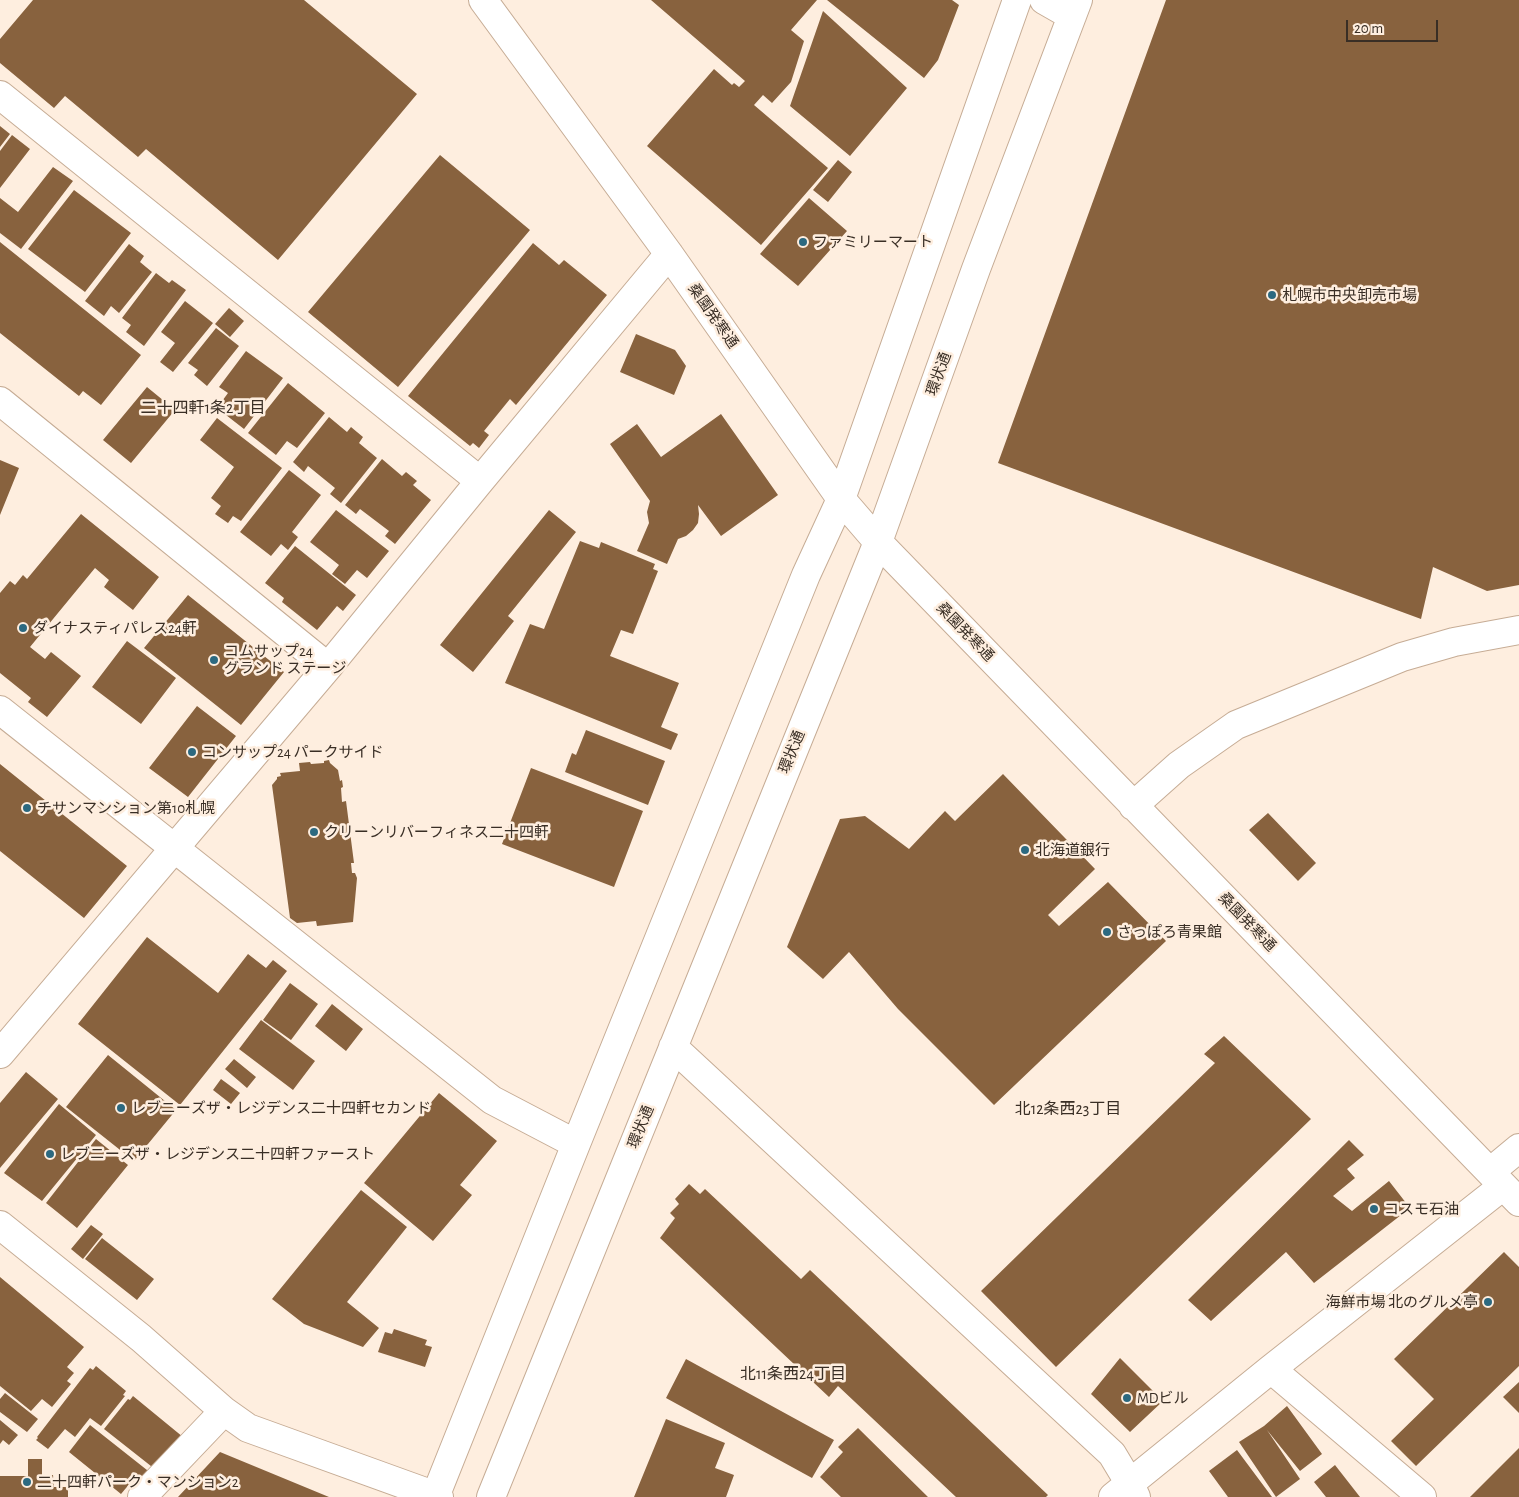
<!DOCTYPE html>
<meta charset="utf-8">
<style>
body{margin:0}
#map{position:relative;width:1519px;height:1497px;overflow:hidden;background:#feeedf;font-family:"Alegreya Sans",sans-serif}
canvas{display:block}
.scale{position:absolute;left:1346px;top:20px;width:92px;height:22px;box-sizing:border-box;border:2px solid #392e25;border-top:0;padding-left:6px;font-size:15px;line-height:18px;white-space:nowrap;color:#392e25;-webkit-text-stroke:4px #feeedf;paint-order:stroke}
</style>
<div id="map">
<canvas width="1519" height="1497"></canvas>
<div class="scale">20 m</div>
</div>
<script>
const g = document.querySelector('canvas').getContext('2d');
g.lineJoin = 'round';
function fill(path, color) {
  g.fillStyle = color;
  g.fill(path, 'evenodd');
}
function toPath(rows) {
  const path = new Path2D();
  for (const r of rows) {
    path.moveTo(r[0], r[1]);
    for (let i = 2; i < r.length; i += 2) path.lineTo(r[i], r[i + 1]);
  }
  return path;
}
function strokePath(path, color, width, dash) {
  g.strokeStyle = color;
  g.lineWidth = width;
  g.lineCap = dash ? 'butt' : 'round';
  g.setLineDash(dash || []);
  g.stroke(path);
}
function label(font, color, halo, rows, align = 'center') {
  g.font = font + ' "Alegreya Sans","Noto Sans JP",sans-serif';
  g.lineWidth = 5;
  g.setLineDash([]);
  g.textBaseline = 'middle';
  g.strokeStyle = halo;
  g.fillStyle = color;
  for (const [text, x, y, turn = 0] of rows) {
    g.save();
    g.translate(x, y);
    g.rotate((+turn || 0) * Math.PI / 180);
    g.textAlign = isNaN(turn) ? turn : align;
    if (halo) g.strokeText(text, 0, 0);
    g.fillText(text, 0, 0);
    g.restore();
  }
}
fill(toPath([
 [33,0,304,0,417,94,278,260,146,149,138,157,65,96,54,108,0,63,0,39],
 [651,0,817,0,791,30,804,41,791,82,772,103,763,95,754,105,828,168,761,245,647,146,714,69,732,85,734,83,739,87,745,81],
 [827,0,952,0,959,5,938,60,924,78],
 [1166,0,1519,0,1519,585,1487,591,1433,567,1421,619,998,463],
 [823,11,907,88,850,156,790,106],
 [0,126,10,134,0,147],
 [12,135,30,149,0,188,0,151],
 [440,155,530,230,398,387,308,312],
 [838,160,852,172,828,202,813,190],
 [53,167,73,181,21,249,0,233,0,198,18,212],
 [74,190,131,233,85,292,28,249],
 [809,198,847,231,798,286,760,254],
 [0,242,141,355,101,405,83,391,79,396,0,333],
 [533,243,559,265,564,260,607,295,516,405,510,399,484,431,489,435,479,448,473,443,470,446,408,396],
 [129,244,144,256,140,262,152,272,119,313,111,306,104,316,85,301],
 [156,273,169,283,172,280,186,290,144,346,126,332,131,325,122,318],
 [185,301,213,323,173,372,160,362,175,343,161,332],
 [229,308,244,321,230,337,215,324],
 [216,328,239,346,207,386,194,375,198,370,188,363],
 [636,334,675,350,686,366,674,395,620,372],
 [246,351,283,378,244,429,217,408,228,393,219,387],
 [288,383,325,413,297,448,287,441,276,455,248,433],
 [147,387,175,410,131,463,103,440],
 [721,414,778,495,721,536,698,505,699,514,698,523,693,530,686,536,678,539,667,564,637,551,649,523,647,512,650,501,610,444,637,424,661,457],
 [329,417,347,432,351,427,363,437,359,443,377,458,341,503,330,494,335,488,308,466,304,472,293,462],
 [217,418,282,468,241,521,233,516,228,523,215,514,221,506,211,498,234,467,200,440],
 [382,459,402,476,406,472,417,481,413,485,431,500,395,544,385,536,389,531,360,509,356,514,345,505],
 [0,460,19,468,0,515],
 [289,470,321,495,292,532,298,537,288,550,281,544,271,556,240,532],
 [336,510,389,551,367,578,357,570,345,584,332,574,339,565,310,542],
 [549,510,576,532,508,616,514,621,473,672,440,645],
 [81,514,159,577,133,610,104,587,109,580,95,568,30,647,45,659,51,652,81,676,47,717,28,702,31,698,0,673,0,593,10,581,15,585,23,575,27,579],
 [580,541,599,548,601,542,655,564,653,569,658,571,633,634,621,630,610,656,679,683,661,727,678,734,671,750,505,683,530,624,544,629],
 [295,546,356,595,343,611,337,606,317,630,282,602,284,598,265,583],
 [188,595,284,672,241,725,144,648],
 [127,641,176,678,141,724,92,687],
 [197,706,236,736,188,797,149,768],
 [586,730,665,761,648,805,565,772,572,753,576,755],
 [329,760,330,763,338,770,340,781,342,780,343,787,341,788,342,802,346,801,354,863,351,863,352,873,355,873,357,878,353,922,317,926,316,921,297,923,290,918,272,785,277,779,277,777,281,776,280,773,300,771,299,763,310,762,311,764,324,763,324,761],
 [0,764,127,866,84,918,0,851],
 [531,768,643,811,614,887,502,844],
 [1003,774,1095,869,1048,915,1059,926,1108,882,1166,941,994,1105,898,1009,849,952,823,979,787,947,840,819,865,816,909,849,945,811,955,821],
 [1268,813,1316,863,1298,881,1249,830],
 [147,937,218,993,248,954,266,968,273,960,287,971,180,1105,78,1024],
 [290,983,318,1004,291,1040,263,1020],
 [332,1004,363,1029,346,1051,315,1026],
 [261,1020,315,1061,293,1090,239,1049],
 [1224,1036,1311,1119,1056,1367,981,1291,1215,1063,1204,1054],
 [108,1055,176,1110,134,1161,66,1107],
 [234,1059,256,1077,247,1088,225,1069],
 [26,1072,58,1099,0,1168,0,1103],
 [221,1079,240,1093,231,1104,213,1090],
 [439,1093,497,1141,460,1185,472,1195,433,1241,364,1183],
 [59,1104,96,1135,42,1201,4,1173],
 [96,1139,128,1165,77,1228,46,1203],
 [1349,1140,1364,1155,1347,1169,1355,1178,1333,1196,1352,1211,1389,1181,1410,1208,1314,1283,1286,1252,1211,1321,1188,1300],
 [689,1184,700,1194,705,1189,801,1279,810,1270,1048,1495,1046,1497,956,1497,838,1386,829,1397,660,1238,675,1218,670,1213,679,1204,675,1199],
 [361,1190,407,1227,347,1302,379,1328,363,1347,304,1324,272,1299],
 [91,1225,103,1234,83,1259,71,1249],
 [102,1238,154,1279,137,1300,85,1259],
 [1504,1252,1519,1267,1519,1366,1416,1466,1391,1441,1434,1399,1394,1359],
 [0,1277,84,1347,67,1367,74,1373,67,1381,71,1384,52,1407,42,1399,31,1411,0,1386],
 [394,1329,427,1340,425,1345,432,1347,425,1367,378,1352,385,1332,392,1334],
 [1120,1358,1163,1401,1130,1432,1091,1394],
 [686,1359,834,1440,812,1478,666,1398],
 [96,1366,126,1391,123,1395,125,1396,101,1426,90,1418,75,1437,65,1429,48,1449,36,1440,38,1438,37,1437,90,1368,93,1370],
 [1519,1382,1519,1413,1503,1397],
 [5,1393,38,1419,27,1432,0,1412,0,1399],
 [133,1396,183,1437,156,1470,104,1429,128,1399,130,1400],
 [1287,1406,1322,1454,1300,1471,1267,1430,1300,1479,1276,1497,1239,1442,1264,1426],
 [666,1419,725,1443,715,1468,734,1475,726,1497,634,1497],
 [0,1420,18,1435,9,1445,3,1440,0,1444],
 [90,1425,152,1474,140,1489,131,1482,121,1494,69,1452],
 [858,1428,928,1497,841,1497,820,1477,843,1452,838,1447],
 [1519,1448,1519,1497,1470,1497],
 [1237,1450,1272,1497,1228,1497,1209,1471],
 [220,1452,329,1497,178,1497],
 [28,1459,42,1459,42,1475,53,1475,54,1487,68,1487,68,1497,0,1497,0,1476,28,1476],
 [1335,1465,1360,1497,1326,1497,1314,1482]
]), '#88623e');
const minor = toPath([
 [483,0,669,254,841,499,878,542,1519,1202],
 [1044,0,1072,16],
 [0,95,480,481],
 [0,401,328,667],
 [0,710,492,1100,576,1144],
 [1133,806,1179,765,1236,725,1402,657,1454,642,1519,630],
 [673,1047,1112,1454,1130,1484,1136,1497],
 [0,1054,328,667,480,481,669,254],
 [1490,1172,1519,1148],
 [0,1225,141,1338,224,1411,248,1428,439,1497],
 [1271,1369,1422,1497],
 [142,1497,224,1411],
 [435,1497,576,1144,806,575,841,499,1017,0],
 [491,1497,878,542,976,269,1078,0],
 [1113,1497,1271,1369,1503,1186]
]);
strokePath(minor, '#c6ac95', 30);
strokePath(minor, '#fff', 28);
for (const [x, y, r, color] of [
 [803,242,5,"#2c6980"],
 [1272,295,5,"#2c6980"],
 [23,628,5,"#2c6980"],
 [214,660,5,"#2c6980"],
 [192,752,5,"#2c6980"],
 [27,808,5,"#2c6980"],
 [314,832,5,"#2c6980"],
 [1025,850,5,"#2c6980"],
 [1107,932,5,"#2c6980"],
 [121,1108,5,"#2c6980"],
 [50,1154,5,"#2c6980"],
 [1374,1209,5,"#2c6980"],
 [1488,1302,5,"#2c6980"],
 [1127,1398,5,"#2c6980"],
 [27,1482,5,"#2c6980"]
]) {
  const dot = new Path2D();
  dot.arc(x, y, r, 0, 2 * Math.PI);
  g.fillStyle = color;
  g.fill(dot);
  strokePath(dot, '#feeedf', 2);
}
label('15px', '#392e25', '#feeedf', [
 ["ファミリーマート",813,242],
 ["札幌市中央卸売市場",1282,295],
 ["ダイナスティパレス24軒",33,628],
 ["コムサップ24",224,651],
 ["グランド ステージ",224,668],
 ["コンサップ24 パークサイド",202,752],
 ["チサンマンション第10札幌",37,808],
 ["クリーンリバーフィネス二十四軒",324,832],
 ["北海道銀行",1035,850],
 ["さっぽろ青果館",1117,932],
 ["レブニーズザ・レジデンス二十四軒セカンド",131,1108],
 ["レブニーズザ・レジデンス二十四軒ファースト",60,1154],
 ["コスモ石油",1384,1209],
 ["海鮮市場 北のグルメ亭",1478,1302,"right"],
 ["MDビル",1137,1398],
 ["二十四軒パーク・マンション2",37,1482]
], 'left');
label('15px', '#392e25', '#feeedf', [
 ["桑園発寒通",713,316,55],
 ["環状通",939,374,-70],
 ["桑園発寒通",965,632,46],
 ["環状通",792,752,-68],
 ["桑園発寒通",1247,922,46],
 ["環状通",641,1127,-68]
]);
label('16px', '#392e25', '#feeedf', [
 ["二十四軒1条2丁目",203,408],
 ["北12条西23丁目",1068,1109],
 ["北11条西24丁目",793,1374]
]);
</script>
